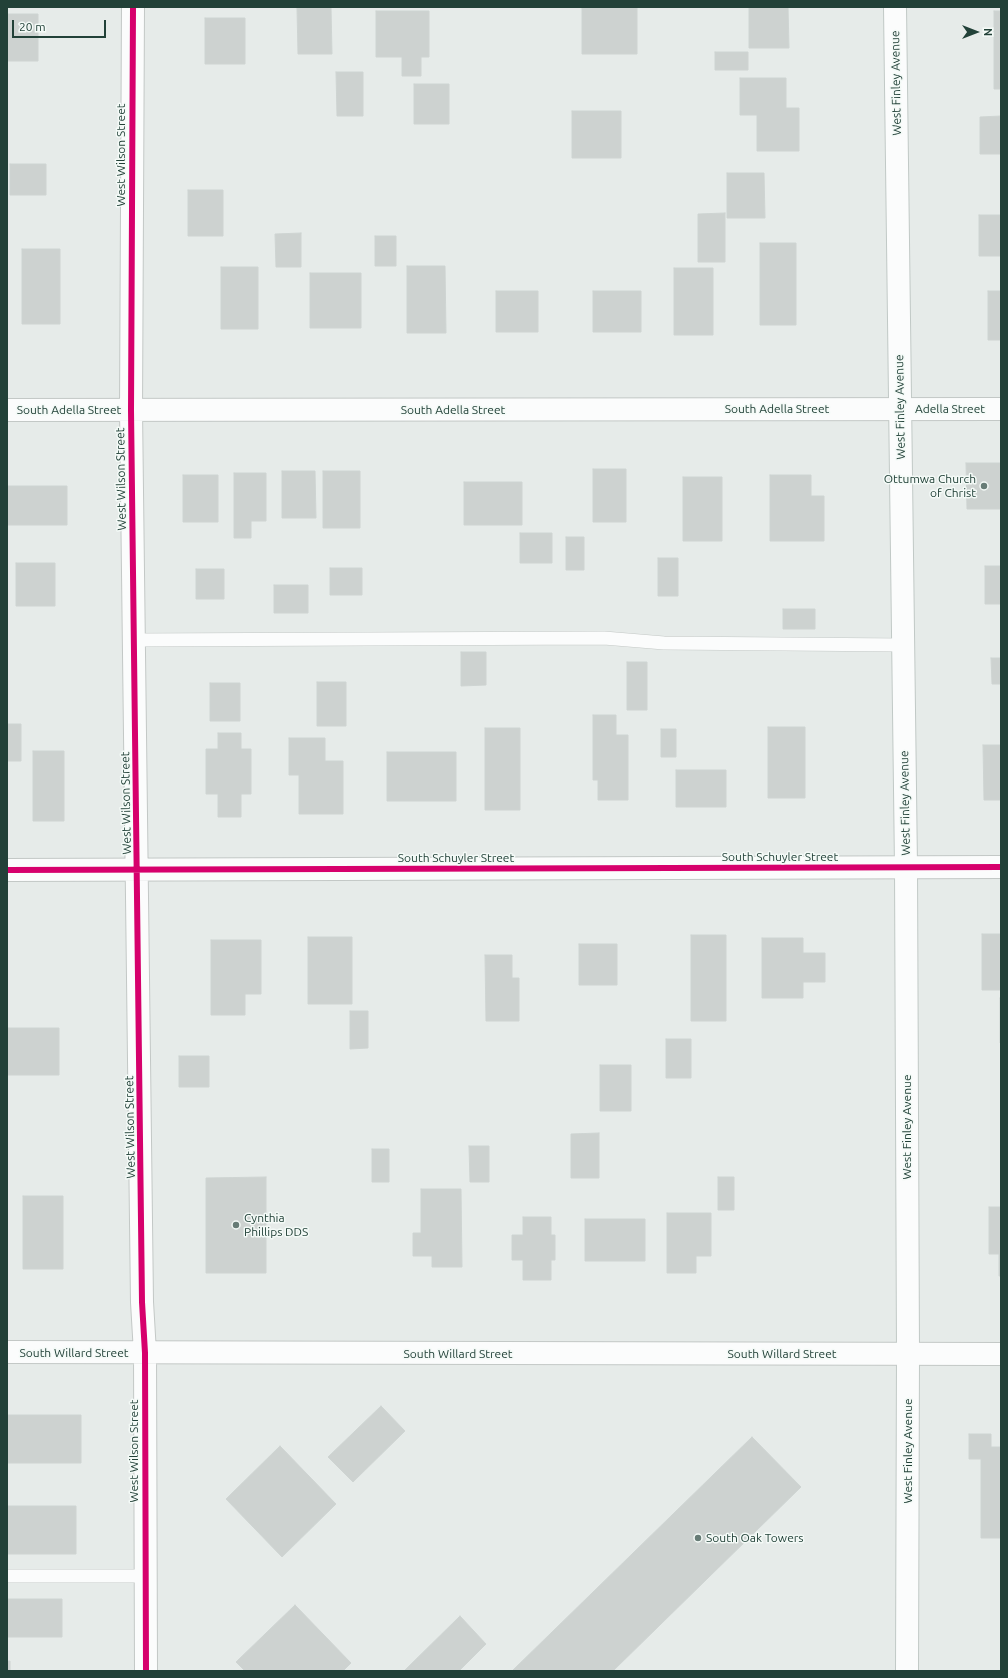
<!DOCTYPE html>
<style>
body{margin:0}
#map{position:relative;width:1008px;height:1678px;overflow:hidden;background:#e6ebe9;font-family:Ubuntu,sans-serif}
canvas{display:block}
.frame{position:absolute;inset:0;border:8px solid #224138;pointer-events:none}
.north{position:absolute;left:956px;top:12px;width:40px;height:40px;-webkit-text-stroke:3px #f4faf7;paint-order:stroke;rotate:90deg;font-size:11px;font-weight:700;line-height:16px;text-align:center;color:#224138}
.north::after{content:'';display:block;margin:auto;width:14px;height:18px;background:#224138;clip-path:polygon(50% 0,100% 100%,50% 72%,0 100%)}
.scale{position:absolute;left:12px;top:20px;width:94px;height:18px;box-sizing:border-box;border:2px solid #224138;border-top:0;padding-left:5px;font-size:12px;line-height:14px;white-space:nowrap;color:#224138;-webkit-text-stroke:3px #f4faf7;paint-order:stroke}
</style>
<div id="map">
<canvas width="1008" height="1678"></canvas>
<div class="frame"></div>
<div class="north">N</div>
<div class="scale">20 m</div>
</div>
<script>
const g = document.querySelector('canvas').getContext('2d');
g.lineJoin = 'round';
function fill(path, color) {
  g.fillStyle = color;
  g.fill(path, 'evenodd');
}
function toPath(rows) {
  const path = new Path2D();
  for (const r of rows) {
    path.moveTo(r[0], r[1]);
    for (let i = 2; i < r.length; i += 2) path.lineTo(r[i], r[i + 1]);
  }
  return path;
}
function strokePath(path, color, width, dash) {
  g.strokeStyle = color;
  g.lineWidth = width;
  g.lineCap = dash ? 'butt' : 'round';
  g.setLineDash(dash || []);
  g.stroke(path);
}
function label(font, color, halo, rows, align = 'center') {
  g.font = font + ' Ubuntu,sans-serif';
  g.lineWidth = 3;
  g.setLineDash([]);
  g.textBaseline = 'middle';
  g.strokeStyle = halo;
  g.fillStyle = color;
  for (const [text, x, y, turn = 0] of rows) {
    g.save();
    g.translate(x, y);
    g.rotate((+turn || 0) * Math.PI / 180);
    g.textAlign = isNaN(turn) ? turn : align;
    if (halo) g.strokeText(text, 0, 0);
    g.fillText(text, 0, 0);
    g.restore();
  }
}
const building = toPath([
 [749,7,788,7,789,48,749,48,749,7],
 [297,8,331,8,332,54,298,54,297,8],
 [582,8,637,8,637,54,582,54,582,8],
 [376,11,429,11,429,57,421,57,421,76,402,76,402,57,376,57,376,11],
 [994,11,1001,11,1001,89,994,89,994,11],
 [7,14,38,14,38,61,7,61,7,14],
 [205,18,245,18,245,64,205,64,205,18],
 [715,52,748,52,748,70,715,70,715,52],
 [336,72,363,72,363,116,337,116,336,72],
 [740,78,786,78,786,108,799,108,799,151,757,151,757,115,740,115,740,78],
 [414,84,449,84,449,124,414,124,414,84],
 [572,111,621,111,621,158,572,158,572,111],
 [1001,116,1001,154,980,154,980,117,1001,116],
 [10,164,46,164,46,195,10,195,10,164],
 [727,173,764,173,765,218,727,218,727,173],
 [188,190,223,190,223,236,188,236,188,190],
 [725,213,725,262,698,262,698,214,725,213],
 [979,215,1001,215,1001,256,979,256,979,215],
 [301,233,301,267,276,267,275,234,301,233],
 [375,236,396,236,396,266,375,266,375,236],
 [760,243,796,243,796,325,760,325,760,243],
 [22,249,60,249,60,324,22,324,22,249],
 [407,266,445,266,446,333,407,333,407,266],
 [221,267,258,267,258,329,221,329,221,267],
 [674,268,713,268,713,335,674,335,674,268],
 [310,273,361,273,361,328,310,328,310,273],
 [496,291,538,291,538,332,496,332,496,291],
 [593,291,641,291,641,332,593,332,593,291],
 [988,291,1001,291,1001,340,988,340,988,291],
 [966,463,1001,463,1001,509,967,509,966,463],
 [593,469,626,469,626,522,593,522,593,469],
 [282,471,315,471,316,518,282,518,282,471],
 [323,471,360,471,360,528,323,528,323,471],
 [234,473,266,473,266,521,251,521,251,538,234,538,234,473],
 [183,475,218,475,218,522,183,522,183,475],
 [770,475,811,475,811,496,824,496,824,541,770,541,770,475],
 [683,477,722,477,722,541,683,541,683,477],
 [464,482,522,482,522,525,464,525,464,482],
 [7,486,67,486,67,525,7,525,7,486],
 [520,533,552,533,552,563,520,563,520,533],
 [566,537,584,537,584,570,566,570,566,537],
 [658,558,678,558,678,596,658,596,658,558],
 [16,563,55,563,55,606,16,606,16,563],
 [985,566,1001,566,1001,604,985,604,985,566],
 [330,568,362,568,362,595,330,595,330,568],
 [196,569,224,569,224,599,196,599,196,569],
 [274,585,308,585,308,613,274,613,274,585],
 [783,609,815,609,815,629,783,629,783,609],
 [461,652,486,652,486,685,461,686,461,652],
 [991,658,1001,658,1001,684,992,684,991,658],
 [627,662,647,662,647,710,627,710,627,662],
 [317,682,346,682,346,726,317,726,317,682],
 [210,683,240,683,240,721,210,721,210,683],
 [593,715,616,715,616,735,628,735,628,800,598,800,598,780,593,780,593,715],
 [7,724,21,724,21,761,7,761,7,724],
 [768,727,805,727,805,798,768,798,768,727],
 [485,728,520,728,520,810,485,810,485,728],
 [661,729,676,729,676,757,661,757,661,729],
 [218,733,241,733,241,749,251,749,251,794,241,794,241,817,218,817,218,794,206,794,206,749,218,749,218,733],
 [289,738,325,738,325,761,343,761,343,814,299,814,299,775,289,775,289,738],
 [983,745,1001,745,1001,800,984,800,983,745],
 [33,751,64,751,64,821,33,821,33,751],
 [387,752,456,752,456,801,387,801,387,752],
 [676,770,726,770,726,807,676,807,676,770],
 [982,934,1001,934,1001,990,982,990,982,934],
 [691,935,726,935,726,1021,691,1021,691,935],
 [308,937,352,937,352,1004,308,1004,308,937],
 [762,938,803,938,803,953,825,953,825,982,803,982,803,998,762,998,762,938],
 [211,940,261,940,261,994,245,994,245,1015,211,1015,211,940],
 [579,944,617,944,617,985,579,985,579,944],
 [485,955,512,955,512,978,519,978,519,1021,486,1021,485,955],
 [1000,998,1001,998,1001,1043,1000,1043,1000,998],
 [350,1011,368,1011,368,1048,350,1049,350,1011],
 [7,1028,59,1028,59,1075,7,1075,7,1028],
 [666,1039,691,1039,691,1078,666,1078,666,1039],
 [179,1056,209,1056,209,1087,179,1087,179,1056],
 [600,1065,631,1065,631,1111,600,1111,600,1065],
 [599,1133,599,1178,571,1178,571,1134,599,1133],
 [469,1146,489,1146,489,1182,470,1182,469,1146],
 [372,1149,389,1149,389,1182,372,1182,372,1149],
 [266,1177,266,1273,206,1273,206,1178,266,1177],
 [718,1177,734,1177,734,1210,718,1210,718,1177],
 [421,1189,461,1189,462,1267,432,1267,432,1256,413,1256,413,1233,421,1233,421,1189],
 [23,1196,63,1196,63,1269,23,1269,23,1196],
 [989,1207,1001,1207,1001,1276,999,1276,999,1254,989,1254,989,1207],
 [667,1213,711,1213,711,1256,696,1256,696,1273,667,1273,667,1213],
 [523,1217,551,1217,551,1235,555,1235,555,1260,551,1260,551,1280,523,1280,523,1260,512,1260,512,1235,523,1235,523,1217],
 [585,1219,645,1219,645,1261,585,1261,585,1219],
 [381,1406,405,1431,353,1482,328,1457,381,1406],
 [7,1415,81,1415,81,1463,7,1463,7,1415],
 [969,1434,991,1434,991,1447,1001,1447,1001,1538,981,1538,981,1459,969,1459,969,1434],
 [752,1437,801,1487,613,1671,512,1671,752,1437],
 [280,1446,336,1504,282,1557,226,1499,280,1446],
 [7,1506,76,1506,76,1554,7,1554,7,1506],
 [7,1599,62,1599,62,1637,7,1637,7,1599],
 [295,1605,351,1663,343,1671,245,1671,236,1662,295,1605],
 [460,1616,486,1644,459,1671,404,1671,460,1616],
 [7,1661,10,1661,10,1671,7,1671,7,1661]
]);
fill(building, '#cdd2d0');
strokePath(building, '#ced4d2', 1);
const service = toPath([
 [134,640,604,638,664,643,903,645],
 [7,1576,145,1576]
]);
const minor = toPath([
 [133,7,131,410,142,1302,145,1353,146,1671],
 [7,410,1001,409],
 [7,870,1001,867],
 [7,1352,1001,1354]
]);
const secondary = toPath([
 [895,7,906,867,908,1354,907,1671]
]);
strokePath(service, '#c3c8c6', 14);
strokePath(minor, '#c3c8c6', 24);
strokePath(secondary, '#c1c9c6', 24);
strokePath(service, '#fbfcfc', 13);
strokePath(minor, '#fbfcfc', 22);
strokePath(secondary, '#fbfcfc', 22);
strokePath(toPath([
 [133,7,131,410,142,1302,145,1353,146,1671],
 [7,870,1001,867]
]), '#d6006c', 6);
for (const [x, y, r, color] of [
 [984,486,4,"#677c76"],
 [236,1225,4,"#677c76"],
 [698,1538,4,"#677c76"]
]) {
  const dot = new Path2D();
  dot.arc(x, y, r, 0, 2 * Math.PI);
  g.fillStyle = color;
  g.fill(dot);
  strokePath(dot, '#f4faf7', 1.5);
}
label('12px', '#224138', '#f4faf7', [
 ["West Finley Avenue",896,83,-91],
 ["West Wilson Street",121,155,-90],
 ["West Finley Avenue",900,407,-91],
 ["South Adella Street",777,409],
 ["Adella Street",950,409],
 ["South Adella Street",69,410],
 ["South Adella Street",453,410],
 ["West Wilson Street",121,479,-91],
 ["West Wilson Street",126,803,-91],
 ["West Finley Avenue",905,803,-91],
 ["South Schuyler Street",780,857],
 ["South Schuyler Street",456,858],
 ["West Wilson Street",130,1127,-91],
 ["West Finley Avenue",907,1127,-90],
 ["South Willard Street",74,1353],
 ["South Willard Street",458,1354],
 ["South Willard Street",782,1354],
 ["West Wilson Street",134,1451,-90],
 ["West Finley Avenue",908,1451,-90]
]);
label('12px', '#224138', '#f4faf7', [
 ["Ottumwa Church",976,479,"right"],
 ["of Christ",976,493,"right"],
 ["Cynthia",244,1218],
 ["Phillips DDS",244,1232],
 ["South Oak Towers",706,1538]
], 'left');
</script>
